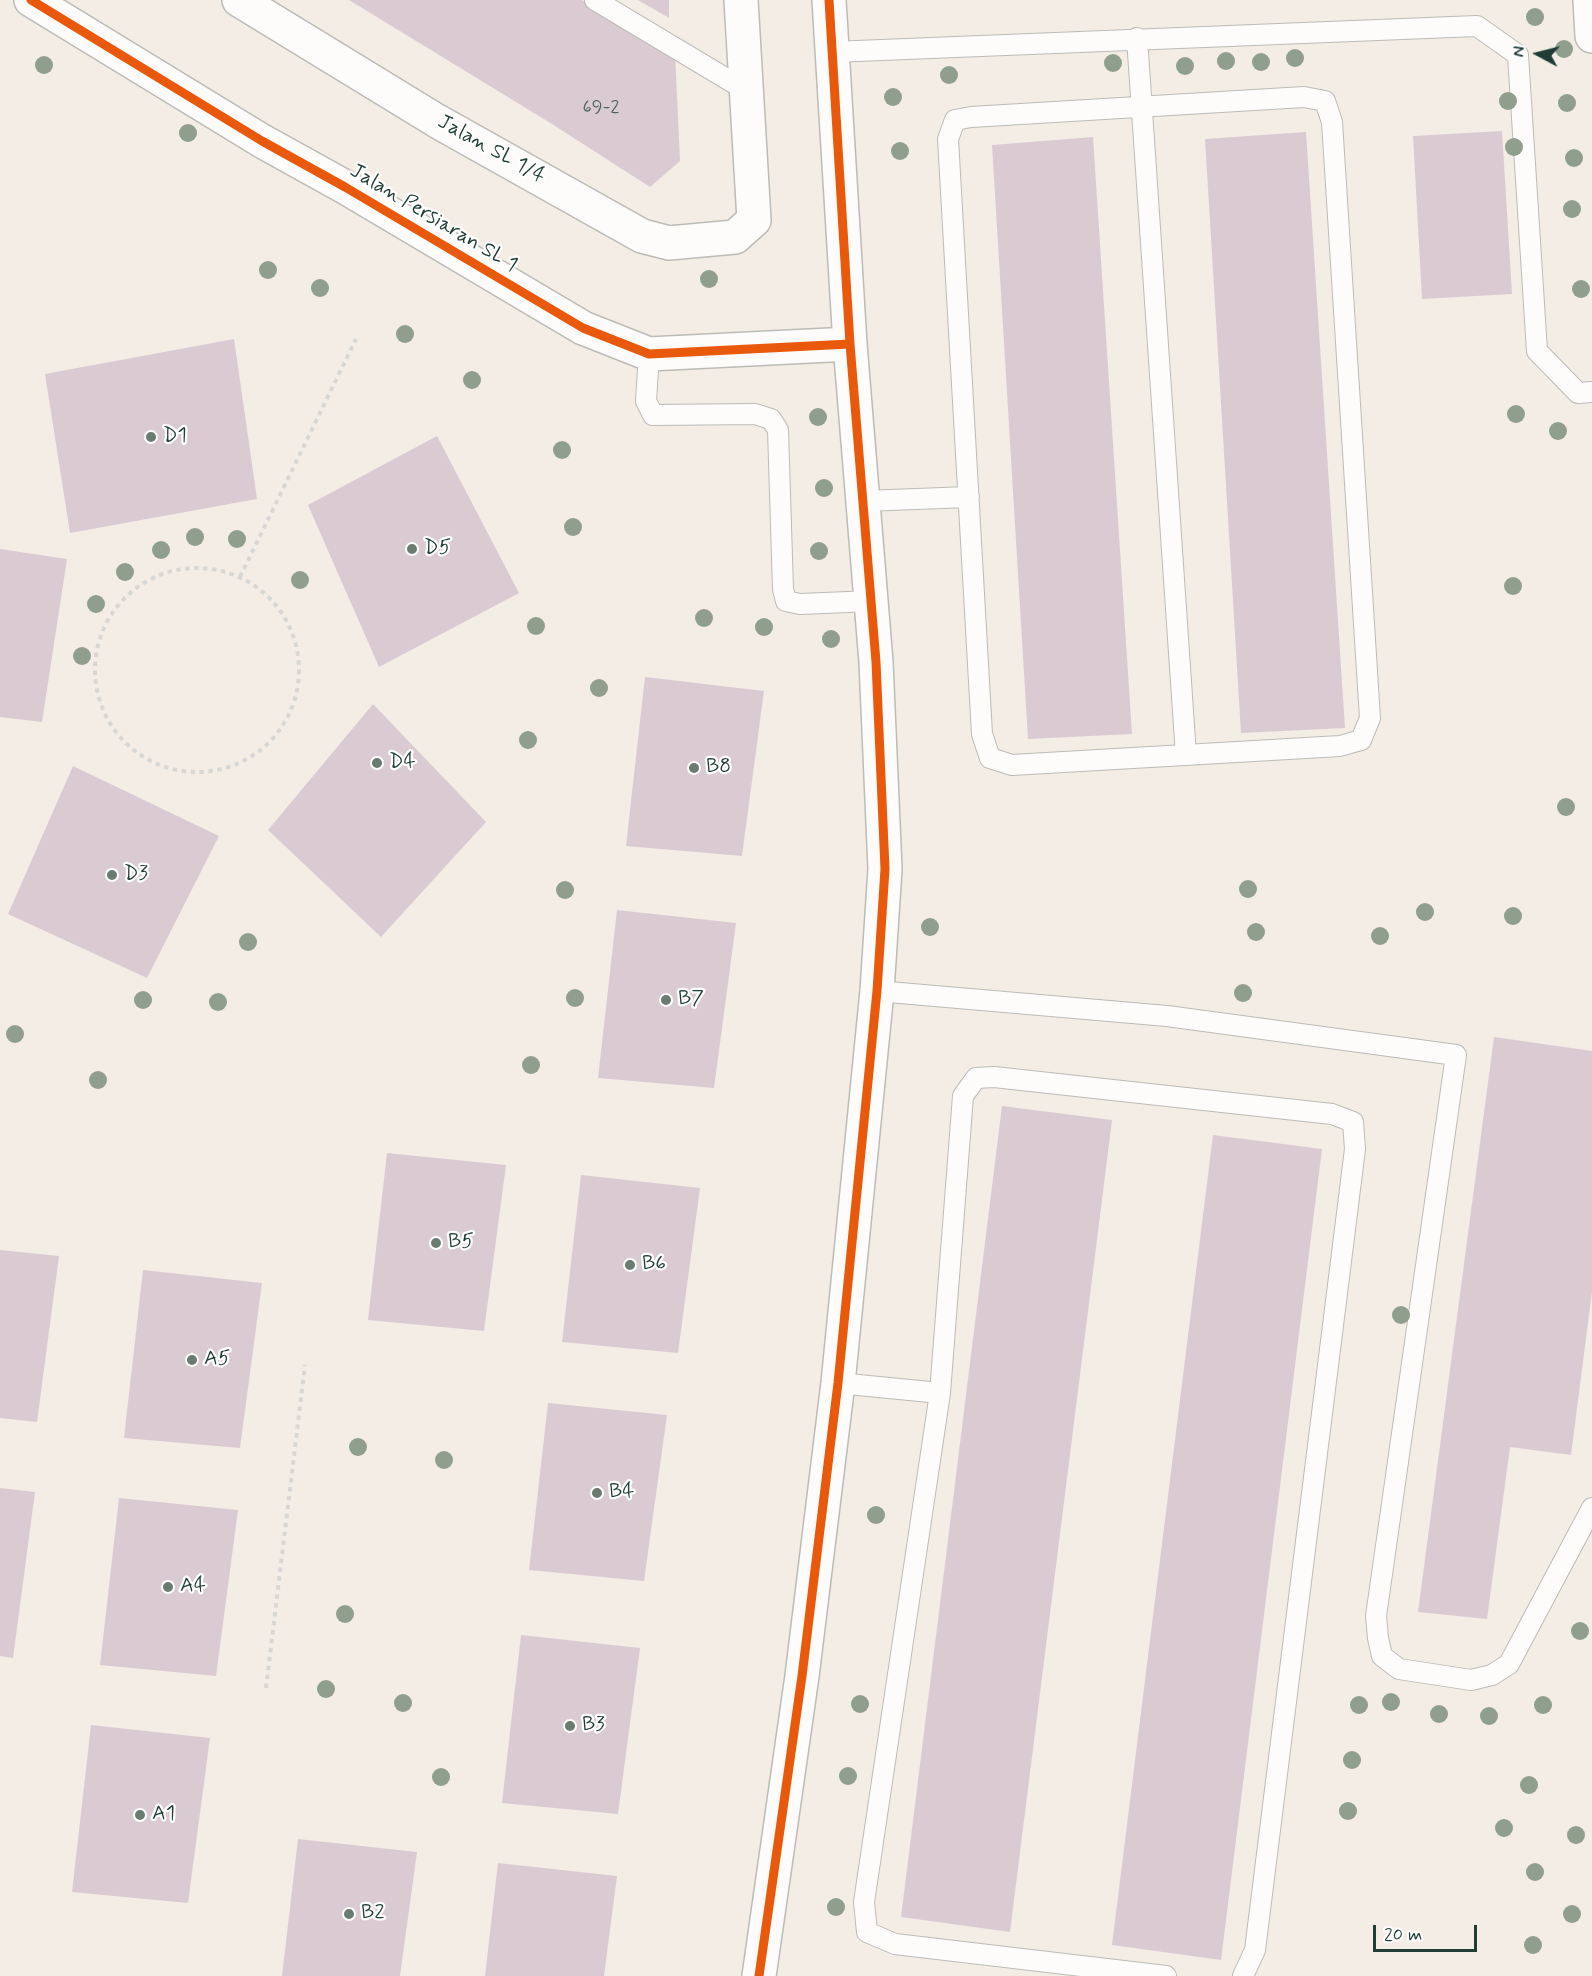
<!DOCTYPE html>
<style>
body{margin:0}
#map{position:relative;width:1592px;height:1976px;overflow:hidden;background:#f4ede6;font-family:Mynerve,sans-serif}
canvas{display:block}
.north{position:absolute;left:1508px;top:24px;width:60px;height:60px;-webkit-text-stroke:4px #fff;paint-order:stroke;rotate:277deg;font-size:16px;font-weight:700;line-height:24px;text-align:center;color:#1f3d34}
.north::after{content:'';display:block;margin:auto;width:21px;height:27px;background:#1f3d34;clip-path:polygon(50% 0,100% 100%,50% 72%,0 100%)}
.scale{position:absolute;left:1373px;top:1925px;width:104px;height:27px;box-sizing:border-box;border:3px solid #1f3d34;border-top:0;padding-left:8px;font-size:18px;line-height:21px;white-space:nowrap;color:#1f3d34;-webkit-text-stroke:4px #fff;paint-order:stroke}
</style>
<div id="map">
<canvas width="1592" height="1976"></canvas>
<div class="north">N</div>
<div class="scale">20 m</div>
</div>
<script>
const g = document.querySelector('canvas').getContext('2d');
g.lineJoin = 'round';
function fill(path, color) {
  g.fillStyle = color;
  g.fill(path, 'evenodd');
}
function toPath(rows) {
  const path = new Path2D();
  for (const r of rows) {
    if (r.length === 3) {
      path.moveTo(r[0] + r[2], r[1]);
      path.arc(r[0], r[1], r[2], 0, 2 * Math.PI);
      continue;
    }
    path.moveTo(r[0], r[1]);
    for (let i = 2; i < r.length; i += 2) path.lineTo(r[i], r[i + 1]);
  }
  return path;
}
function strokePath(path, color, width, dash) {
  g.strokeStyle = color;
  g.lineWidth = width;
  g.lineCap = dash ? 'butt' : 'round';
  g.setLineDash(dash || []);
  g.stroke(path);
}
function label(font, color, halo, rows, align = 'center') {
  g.font = font + ' Mynerve,sans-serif';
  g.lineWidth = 4.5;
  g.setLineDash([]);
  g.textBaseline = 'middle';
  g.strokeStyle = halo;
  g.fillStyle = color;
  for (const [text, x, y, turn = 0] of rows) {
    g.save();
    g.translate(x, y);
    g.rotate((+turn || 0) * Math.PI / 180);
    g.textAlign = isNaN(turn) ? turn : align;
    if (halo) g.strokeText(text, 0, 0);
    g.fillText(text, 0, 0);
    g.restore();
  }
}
fill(toPath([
 [349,0,582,0,675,52,680,161,650,187,552,124],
 [638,0,669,0,669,18],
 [1502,131,1512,294,1422,299,1413,136],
 [1306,132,1345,728,1241,733,1205,139],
 [1093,137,1132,734,1028,739,992,145],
 [234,339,257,499,70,533,45,374],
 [437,436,519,593,379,667,308,505],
 [0,549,67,559,42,722,0,717],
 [645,677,764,691,742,856,626,846],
 [373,704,486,822,381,937,268,830],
 [73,766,219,836,147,978,8,914],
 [617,910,736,923,714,1088,598,1078],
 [1494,1037,1592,1051,1592,1292,1571,1455,1510,1447,1487,1619,1418,1612],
 [1002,1106,1112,1120,1010,1932,901,1917],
 [1213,1135,1322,1149,1221,1960,1112,1945],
 [387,1153,506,1165,484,1331,368,1320],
 [581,1175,700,1188,678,1353,562,1342],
 [0,1250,59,1256,37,1422,0,1418],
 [143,1270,262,1283,240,1448,124,1438],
 [548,1403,667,1415,644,1581,529,1570],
 [0,1488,35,1492,13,1658,0,1656],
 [119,1498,238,1510,216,1676,100,1665],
 [521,1635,640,1648,618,1814,502,1803],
 [91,1725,210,1738,188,1903,72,1892],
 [298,1839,417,1852,400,1976,282,1976],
 [498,1863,617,1876,604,1976,485,1976]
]), '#dacbd3');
const service = toPath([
 [595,0,747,91],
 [1137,38,1186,755],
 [832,52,1477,26,1518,55,1537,351,1578,393,1592,392],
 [1304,97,1325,101,1332,122,1370,718,1361,740,1340,746,1012,765,990,758,982,734,948,139,955,120,971,117,1304,97],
 [649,354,646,401,653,415,755,414,771,419,778,430,783,589,786,601,800,604,872,601],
 [864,501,969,497],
 [877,991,1167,1016,1456,1055,1376,1616,1378,1638,1382,1656,1399,1669,1471,1680,1492,1675,1509,1664,1592,1508],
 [838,1383,940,1393],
 [1166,1976,895,1944,867,1932,864,1902,940,1393,963,1096,976,1078,994,1077,1332,1114,1353,1122,1355,1149,1255,1950,1243,1976]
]);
const minor = toPath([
 [31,0,262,141,345,187,583,328,649,354,850,344],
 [239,0,437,121,642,236,669,243,735,237,754,220,741,0],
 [1590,0,1592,36],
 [759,1976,802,1676,838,1383,877,991,885,869,876,662,850,344,829,0]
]);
strokePath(service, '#bcbbb6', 22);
strokePath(minor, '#bcbbb6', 36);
strokePath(toPath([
 [197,670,102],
 [240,577,356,339],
 [266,1688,305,1365]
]), '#d7d7d5', 4, [4.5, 4.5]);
strokePath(service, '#fdfcfb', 20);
strokePath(minor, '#fdfcfb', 33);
strokePath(toPath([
 [31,0,262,141,345,187,583,328,649,354,850,344],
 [759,1976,802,1676,838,1383,877,991,885,869,876,662,850,344,829,0]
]), '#e8590c', 9);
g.fillStyle = '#909f8d';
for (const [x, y] of [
 [1535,17],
 [1564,49],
 [1295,58],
 [1226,61],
 [1261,62],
 [1113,63],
 [44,65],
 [1185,66],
 [949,75],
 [893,97],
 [1508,101],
 [1567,103],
 [188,133],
 [1514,147],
 [900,151],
 [1574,158],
 [1572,209],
 [268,270],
 [709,279],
 [320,288],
 [1581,289],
 [405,334],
 [472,380],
 [1516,414],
 [818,417],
 [1558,431],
 [562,450],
 [824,488],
 [573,527],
 [195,537],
 [237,539],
 [161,550],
 [819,551],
 [125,572],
 [300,580],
 [1513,586],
 [96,604],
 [704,618],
 [536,626],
 [764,627],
 [831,639],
 [82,656],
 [599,688],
 [528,740],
 [1566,807],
 [1248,889],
 [565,890],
 [1425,912],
 [1513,916],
 [930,927],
 [1256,932],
 [1380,936],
 [248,942],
 [1243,993],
 [575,998],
 [143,1000],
 [218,1002],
 [15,1034],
 [531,1065],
 [98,1080],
 [1401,1315],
 [358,1447],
 [444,1460],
 [876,1515],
 [345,1614],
 [1580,1631],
 [326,1689],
 [1391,1702],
 [403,1703],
 [860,1704],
 [1359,1705],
 [1543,1705],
 [1439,1714],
 [1489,1716],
 [1352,1760],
 [848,1776],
 [441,1777],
 [1529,1785],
 [1348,1811],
 [1504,1828],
 [1576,1835],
 [1535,1872],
 [836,1907],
 [1572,1914],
 [1533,1945]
]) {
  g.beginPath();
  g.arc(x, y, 9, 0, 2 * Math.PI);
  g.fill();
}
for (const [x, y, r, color] of [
 [151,437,6,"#6a7b72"],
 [412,549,6,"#6a7b72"],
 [377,763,6,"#6a7b72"],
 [694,768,6,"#6a7b72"],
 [112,875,6,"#6a7b72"],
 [666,1000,6,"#6a7b72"],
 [436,1243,6,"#6a7b72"],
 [630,1265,6,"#6a7b72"],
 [192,1360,6,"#6a7b72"],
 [597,1493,6,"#6a7b72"],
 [168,1587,6,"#6a7b72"],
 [570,1726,6,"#6a7b72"],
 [140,1815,6,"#6a7b72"],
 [349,1914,6,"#6a7b72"]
]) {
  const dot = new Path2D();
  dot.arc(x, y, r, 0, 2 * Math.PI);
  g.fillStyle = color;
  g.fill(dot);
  strokePath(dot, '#fff', 2);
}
label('18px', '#4e605c', null, [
 ["69-2",601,108]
]);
label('21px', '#1f3d34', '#fff', [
 ["Jalan SL 1/4",491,150,29],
 ["Jalan Persiaran SL 1",433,219,31]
]);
label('21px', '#1f3d34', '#fff', [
 ["D1",163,437],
 ["D5",424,549],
 ["D4",389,763],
 ["B8",706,768],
 ["D3",124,875],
 ["B7",678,1000],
 ["B5",448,1243],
 ["B6",642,1265],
 ["A5",204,1360],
 ["B4",609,1493],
 ["A4",180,1587],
 ["B3",582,1726],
 ["A1",152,1815],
 ["B2",361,1914]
], 'left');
</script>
